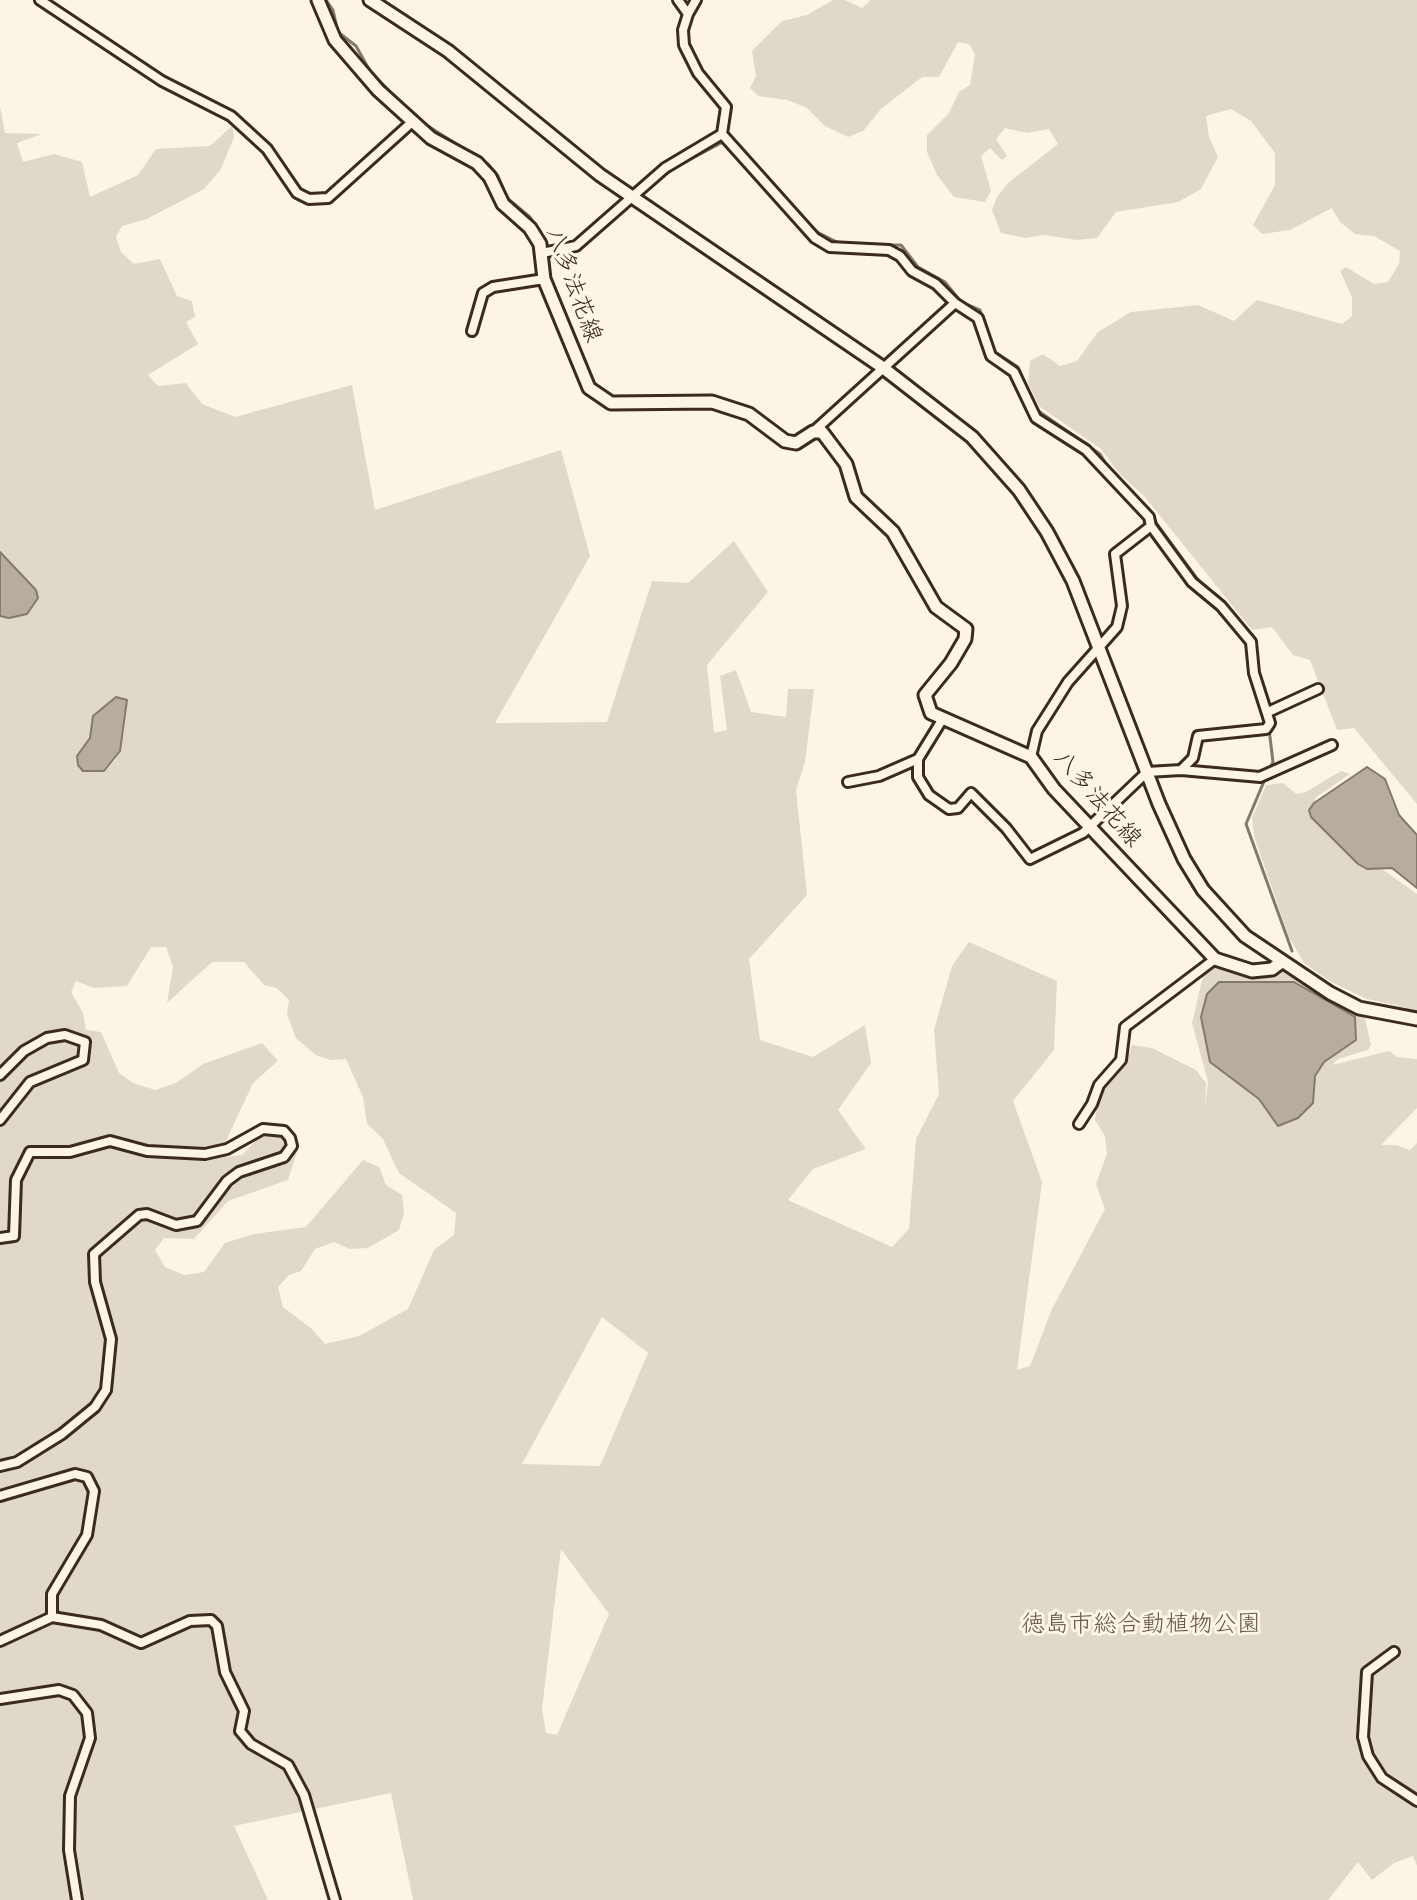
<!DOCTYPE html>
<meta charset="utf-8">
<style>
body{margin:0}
canvas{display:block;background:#fcf5e5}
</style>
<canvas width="1417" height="1900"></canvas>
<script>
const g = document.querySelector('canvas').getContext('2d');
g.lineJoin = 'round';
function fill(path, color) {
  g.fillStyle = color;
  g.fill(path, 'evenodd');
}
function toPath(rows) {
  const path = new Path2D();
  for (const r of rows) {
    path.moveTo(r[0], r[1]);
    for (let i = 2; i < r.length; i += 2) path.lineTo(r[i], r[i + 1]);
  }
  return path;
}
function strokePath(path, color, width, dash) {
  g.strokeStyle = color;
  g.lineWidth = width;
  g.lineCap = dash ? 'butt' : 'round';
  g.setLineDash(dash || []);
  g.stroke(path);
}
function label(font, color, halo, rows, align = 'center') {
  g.font = font + ' Itim,"Klee One",sans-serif';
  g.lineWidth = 6;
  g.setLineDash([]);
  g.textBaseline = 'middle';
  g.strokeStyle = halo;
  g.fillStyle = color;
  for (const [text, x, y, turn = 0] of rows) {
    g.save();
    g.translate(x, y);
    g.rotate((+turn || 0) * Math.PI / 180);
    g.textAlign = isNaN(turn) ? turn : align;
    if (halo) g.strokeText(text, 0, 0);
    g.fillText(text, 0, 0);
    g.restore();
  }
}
fill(toPath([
 [833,0,845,0,862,8,871,0,1417,0,1417,804,1354,728,1337,730,1310,660,1293,655,1272,627,1252,630,1144,496,1119,473,1101,449,1039,406,1028,383,1030,361,1043,354,1060,366,1077,361,1098,332,1131,312,1198,305,1234,321,1257,300,1342,324,1352,316,1352,297,1340,271,1346,267,1374,284,1388,282,1399,264,1400,251,1374,236,1355,234,1340,222,1332,208,1290,230,1262,234,1253,225,1275,185,1275,153,1251,121,1231,109,1206,116,1209,137,1218,157,1201,189,1178,202,1116,212,1097,238,1077,240,1043,235,1026,238,1001,233,992,210,997,197,1008,183,1058,144,1049,129,1027,133,1005,128,996,139,1007,156,1002,160,990,148,981,156,991,191,985,202,954,197,937,175,927,152,927,135,949,113,959,92,970,85,975,54,969,44,958,42,939,77,922,77,881,109,863,131,848,137,825,126,807,108,788,100,758,96,750,88,756,76,752,51,782,21,807,15],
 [0,107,5,133,42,134,17,143,23,162,54,154,82,162,90,197,138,175,156,149,210,146,232,126,234,137,221,169,204,189,147,219,122,226,116,237,121,252,134,264,160,259,177,296,192,301,195,317,186,322,198,344,148,375,158,386,186,383,202,404,235,417,352,385,375,510,561,450,590,556,495,723,607,722,652,581,688,583,734,541,768,592,707,665,714,733,727,730,720,676,736,670,751,712,786,717,788,689,814,689,805,762,796,790,807,895,749,959,760,1040,813,1057,865,1025,871,1063,838,1110,866,1149,813,1169,788,1200,892,1247,909,1229,916,1139,939,1094,934,1030,952,966,969,942,1057,981,1054,1050,1013,1101,1042,1182,1017,1370,1030,1366,1052,1309,1105,1209,1096,1184,1107,1154,1105,1136,1095,1120,1096,1110,1108,1082,1127,1061,1132,1045,1152,1048,1196,1070,1206,1083,1205,1106,1208,1082,1192,1023,1204,972,1213,964,1258,974,1271,975,1281,970,1365,1018,1371,1045,1368,1050,1338,1059,1332,1065,1389,1051,1397,1057,1417,1059,1417,1108,1381,1145,1396,1145,1410,1150,1417,1143,1417,1866,1413,1856,1394,1863,1372,1880,1358,1862,1328,1900,413,1900,391,1793,234,1826,268,1900,0,1900,0,616,9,618,38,598,36,590,0,552],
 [116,697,127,709,124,732,116,759,104,771,77,756,90,737,93,716],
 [151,947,166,947,173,967,167,1003,212,962,244,962,264,985,277,988,289,1000,287,1014,296,1038,316,1055,331,1060,346,1059,363,1097,367,1124,383,1139,399,1173,456,1213,454,1235,434,1250,408,1309,359,1336,325,1344,312,1329,283,1307,278,1287,289,1275,301,1271,315,1249,334,1242,350,1249,368,1248,399,1230,404,1213,402,1195,386,1185,379,1167,363,1160,306,1227,254,1234,225,1243,204,1272,184,1275,165,1267,155,1250,164,1238,194,1239,228,1201,288,1180,298,1149,292,1135,264,1132,242,1155,227,1157,225,1143,253,1083,278,1061,262,1043,203,1064,176,1083,155,1090,133,1083,119,1073,101,1032,86,1030,83,1013,71,992,76,981,94,988,127,986],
 [602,1317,648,1353,600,1466,522,1464],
 [561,1549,609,1614,557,1735,546,1733,542,1709],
 [1341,771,1350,774,1315,798,1317,815,1360,859,1382,869,1417,894,1417,1010,1367,999,1331,982,1304,963,1289,937,1254,836,1252,818,1266,785,1283,783,1296,794,1306,792]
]), '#e0d8c8');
const water = toPath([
 [0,552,36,590,38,598,27,614,9,618,0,616,0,552],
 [116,697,127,700,120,751,104,771,83,771,78,765,77,756,90,738,93,716,116,697],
 [1367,767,1385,779,1399,815,1417,835,1417,888,1392,868,1367,869,1358,864,1311,817,1309,810,1314,803,1367,767],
 [1219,982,1294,982,1355,1017,1356,1040,1324,1062,1315,1076,1313,1103,1298,1118,1278,1126,1259,1099,1210,1062,1201,1017,1207,994,1219,982]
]);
fill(water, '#b7ad9e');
strokePath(water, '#85796b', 2);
strokePath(toPath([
 [326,0,333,10,338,32,356,46,370,71,403,105],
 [420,121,488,164,498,176,507,198,530,217,542,236],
 [732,140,762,173],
 [668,171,725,141],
 [783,196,817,232,841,244],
 [638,197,653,184],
 [617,216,632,202],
 [860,245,901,245,918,267,945,282,961,302,980,310,984,324],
 [569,254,578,249],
 [992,350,1018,367,1037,410,1100,454,1111,472],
 [1151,516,1201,584],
 [1222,602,1247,633],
 [1252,680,1258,699],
 [1268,772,1273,762,1269,729],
 [1265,779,1246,824,1292,951]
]), '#85796b', 3);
const street = toPath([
 [40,0,162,81,231,116,267,149,297,193,309,199,328,198,411,123],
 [688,14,696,0],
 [722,134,815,238,830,247,889,250,900,256,912,271,936,284,955,303],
 [542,253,576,246,665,168,722,134,726,107,698,73,684,45,683,30,688,14,678,0],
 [472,331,483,293,493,287,544,279],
 [813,432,955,303,978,318,991,356,1014,372,1036,418,1086,450,1149,517,1151,526,1115,554,1122,606,1117,627,1068,682,1037,731,1031,757],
 [1268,712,1318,689],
 [942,720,918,759,918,777,929,795,949,809,958,808,971,793,1006,828,1030,859,1083,833,1147,772,1181,770,1193,758,1198,736,1266,729,1270,723,1254,673,1251,642,1221,606,1192,582,1151,526],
 [1181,770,1260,777,1332,745],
 [848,782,879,776,918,759],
 [0,1075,24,1051,47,1038,65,1035,85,1042,83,1060,30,1082,0,1120],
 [1079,1124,1092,1104,1099,1085,1121,1060,1125,1027,1215,959],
 [0,1238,14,1236,16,1180,30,1152,70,1152,110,1141,147,1151,205,1154,227,1149,263,1129,284,1131,290,1138,292,1146,284,1157,239,1172,227,1181,197,1221,176,1225,147,1214,139,1215,94,1254,95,1282,111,1339,106,1390,95,1407,62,1434,17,1462,0,1466],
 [0,1496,75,1474,87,1477,94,1491,87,1535,52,1594,52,1617,0,1641],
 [52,1617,101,1625,141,1643,190,1621,211,1620,217,1626,225,1672,244,1711,240,1731,251,1744,288,1765,304,1795,335,1900],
 [1394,1652,1367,1672,1363,1737,1368,1756,1382,1778,1417,1801],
 [0,1699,59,1690,73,1695,87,1713,90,1738,70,1796,69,1850,77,1900]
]);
const secondary = toPath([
 [318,0,335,40,378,90,431,138,477,163,490,177,503,204,530,228,540,244,544,279,589,388,611,403,712,402,749,414,785,441,796,443,813,432,822,432,846,464,856,497,893,532,936,607,966,629,965,639,951,663,925,695,931,713,1031,757,1054,789,1215,959,1252,971,1272,969,1280,963],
 [370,0,448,51,600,175,882,367,972,437,1019,490,1047,532,1073,581,1159,804,1184,859,1203,890,1245,936,1330,993,1359,1008,1417,1019]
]);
strokePath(street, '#3b2a1e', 14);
strokePath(secondary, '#3b2a1e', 17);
strokePath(street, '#fcf5e5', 8);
strokePath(secondary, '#fcf5e5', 11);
label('24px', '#3b2a1e', '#fcf5e5', [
 ["八多法花線",573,285,70],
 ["八多法花線",1097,799,49]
]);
label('24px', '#645648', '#fcf5e5', [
 ["徳島市総合動植物公園",1141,1625]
]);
</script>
